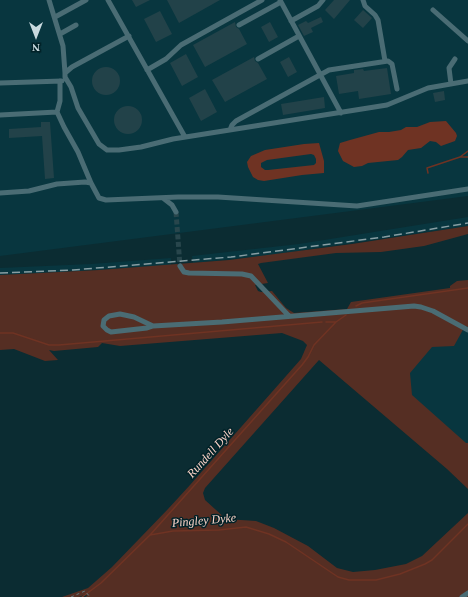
<!DOCTYPE html>
<style>
body{margin:0}
#map{position:relative;width:468px;height:597px;overflow:hidden;background:#0b2c32;font-family:Georgia,serif}
canvas{display:block}
.north{position:absolute;left:16px;top:16px;width:40px;height:40px;-webkit-text-stroke:3px #012228;paint-order:stroke;rotate:180deg;font-size:11px;font-weight:700;line-height:16px;text-align:center;color:#c9dadf}
.north::after{content:'';display:block;margin:auto;width:14px;height:18px;background:#c9dadf;clip-path:polygon(50% 0,100% 100%,50% 72%,0 100%)}
</style>
<div id="map">
<canvas width="468" height="597"></canvas>
<div class="north">N</div>
</div>
<script>
const g = document.querySelector('canvas').getContext('2d');
g.lineJoin = 'round';
function fill(path, color) {
  g.fillStyle = color;
  g.fill(path, 'evenodd');
}
function toPath(rows) {
  const path = new Path2D();
  for (const r of rows) {
    if (r.length === 3) {
      path.moveTo(r[0] + r[2], r[1]);
      path.arc(r[0], r[1], r[2], 0, 2 * Math.PI);
      continue;
    }
    path.moveTo(r[0], r[1]);
    for (let i = 2; i < r.length; i += 2) path.lineTo(r[i], r[i + 1]);
  }
  return path;
}
function strokePath(path, color, width, dash) {
  g.strokeStyle = color;
  g.lineWidth = width;
  g.lineCap = dash ? 'butt' : 'round';
  g.setLineDash(dash || []);
  g.stroke(path);
}
function label(font, color, halo, rows, align = 'center') {
  g.font = font + ' Georgia,serif';
  g.lineWidth = 3;
  g.setLineDash([]);
  g.textBaseline = 'middle';
  g.strokeStyle = halo;
  g.fillStyle = color;
  for (const [text, x, y, turn = 0] of rows) {
    g.save();
    g.translate(x, y);
    g.rotate((+turn || 0) * Math.PI / 180);
    g.textAlign = isNaN(turn) ? turn : align;
    if (halo) g.strokeText(text, 0, 0);
    g.fillText(text, 0, 0);
    g.restore();
  }
}
fill(toPath([
 [0,0,468,0,468,196,0,256],
 [468,217,468,226,271,255,193,263,192,256,299,244],
 [171,258,171,265,99,270,0,275,0,268,91,264],
 [468,286,468,472,438,449,349,308]
]), '#08363f');
fill(toPath([
 [468,226,468,234,424,246,381,252,336,253,261,263,258,264,268,283,255,285,258,291,261,292,272,291,286,308,294,313,347,309,351,302,450,288,450,286,457,281,468,280,468,327,465,326,454,346,432,347,410,373,412,395,466,443,468,443,468,489,447,469,319,360,205,488,203,493,205,500,226,519,256,521,274,528,308,546,337,568,353,572,375,570,406,564,422,556,468,513,468,597,85,597,87,596,86,594,79,597,62,597,88,588,112,567,168,509,190,485,301,359,307,345,303,341,282,333,120,346,102,343,98,347,54,351,49,350,58,360,45,361,14,349,0,350,0,275,99,270,229,260,352,244]
]), '#552e23');
fill(toPath([
 [446,121,456,133,457,136,455,141,441,146,436,142,430,141,421,148,408,150,402,157,398,160,368,163,362,166,354,167,343,161,338,151,340,143,350,140,379,132,389,132,401,130,406,127,417,127,430,122],
 [319,143,324,161,324,173,302,175,264,181,258,180,253,177,248,167,247,162,251,156,265,150,304,144],
 [311,154,314,155,316,159,316,163,314,165,268,170,265,170,261,167,261,163,267,160]
]), '#6f3323');
strokePath(toPath([
 [460,157,468,157],
 [428,173,427,168,460,157,468,151],
 [356,306,362,303,468,288],
 [326,322,336,322],
 [0,333,13,333,49,345,59,345,322,322],
 [150,535,173,531,219,530,246,527,269,534,286,542,338,577,349,580,376,580,400,574,425,564,432,560,468,524],
 [82,597,101,583,150,535,302,365,308,357,314,345,336,322,346,315]
]), '#6f3323', 1.5);
fill(toPath([
 [132,0,150,0,136,7],
 [167,0,220,0,179,23],
 [334,0,350,0,334,19,325,10],
 [363,10,372,18,363,28,354,20],
 [160,11,172,34,156,42,144,19],
 [321,17,323,22,311,28,313,32,304,36,298,25,306,21,308,23],
 [235,22,236,27,239,29,247,44,205,67,193,45],
 [270,22,278,37,269,42,261,27],
 [186,54,198,77,182,86,170,63],
 [254,57,255,61,258,63,267,79,225,102,212,80],
 [289,57,297,72,288,77,280,62],
 [106,81,14],
 [387,68,391,94,359,99,358,91,339,94,336,76,354,73,354,70,363,69,364,71],
 [205,89,217,112,201,121,189,98],
 [444,91,445,100,435,102,433,93],
 [324,97,325,108,283,115,281,104],
 [128,120,14],
 [41,122,50,122,54,178,45,179,42,136,9,138,9,129,41,127]
]), '#224249');
strokePath(toPath([
 [176,212,180,266]
]), '#28464c', 5, [5, 2.5]);
strokePath(toPath([
 [71,597,85,591,90,597]
]), '#647d83', 1, [3, 3]);
strokePath(toPath([
 [49,0,63,46,65,73],
 [108,0,185,137],
 [280,0,341,113],
 [363,0,365,6,375,15,378,20,385,61],
 [433,10,468,41],
 [55,17,86,0],
 [291,21,318,6,323,0],
 [239,25,281,2],
 [60,34,76,25],
 [129,36,72,67,65,73,65,77,71,87,78,108,99,144,107,150,119,150,141,147,173,139,387,105,428,88,468,81],
 [258,59,299,36],
 [147,70,166,59,181,45,262,0],
 [60,81,60,101,57,112,64,127,78,152,91,183],
 [0,83,62,81],
 [451,84,449,68,455,59],
 [0,115,57,112],
 [230,130,232,125,236,121,329,70,388,61,392,64,397,89],
 [0,193,29,191,57,184,85,182,91,183,99,198,106,200,178,197,218,197,357,206,468,189],
 [163,198,172,205,176,212],
 [180,266,184,272,189,273,242,274,251,276,289,316],
 [153,326,134,317,120,314,109,316,104,320,103,326,107,330,111,332,147,328,153,326,222,322,414,306,421,307,433,311,468,330],
 [462,597,468,593]
]), '#4a6c74', 5);
strokePath(toPath([
 [0,273,73,270,231,257,384,237,468,223]
]), '#879ea3', 1.5, [8, 4]);
label('italic 12px', '#fcd4c9', '#012228', [
 ["Rundell Dyle",211,453,-48],
 ["Pingley Dyke",204,521,-5]
]);
</script>
